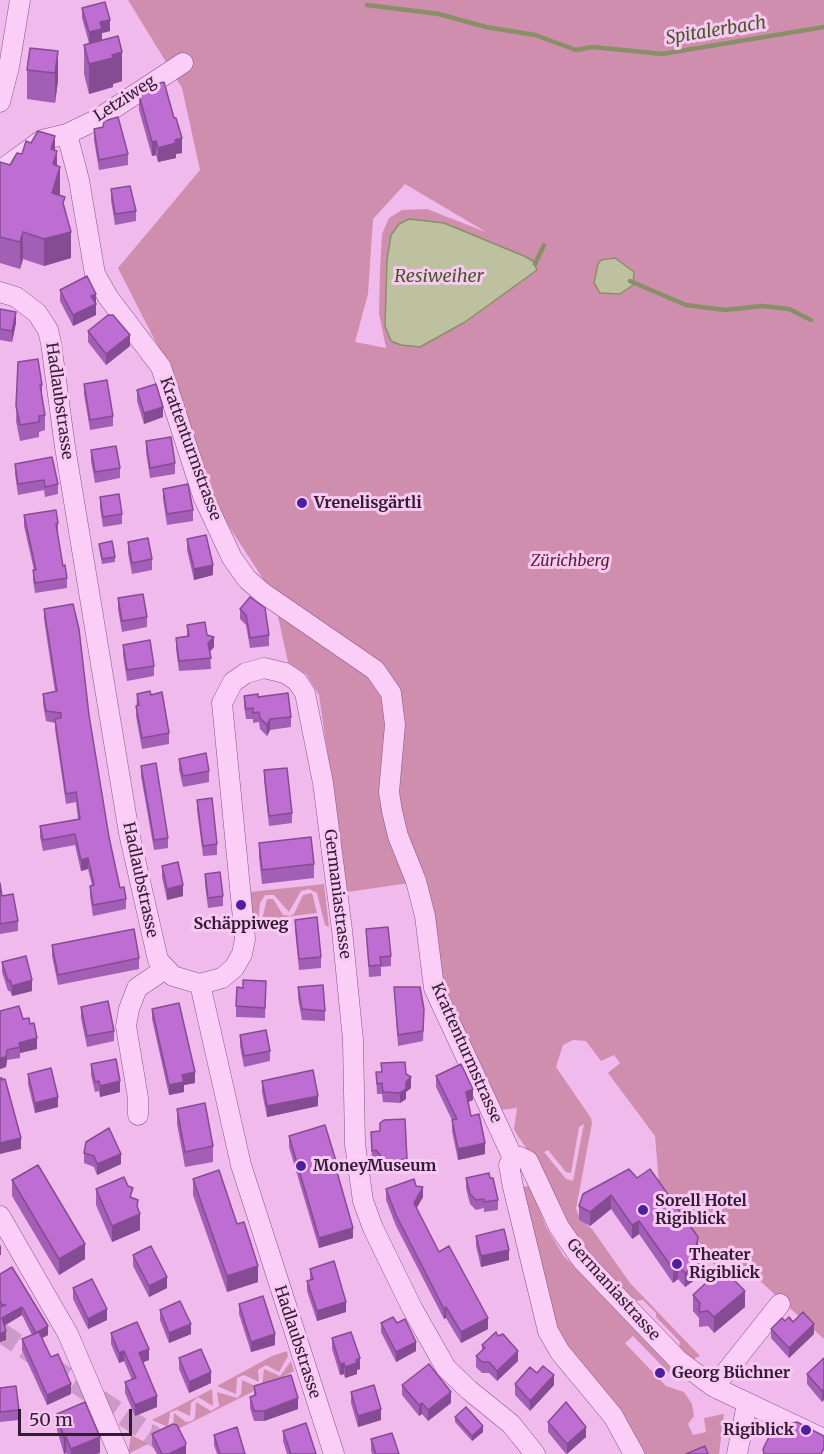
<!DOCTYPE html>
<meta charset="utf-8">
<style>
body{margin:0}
#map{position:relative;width:824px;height:1454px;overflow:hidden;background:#f1baec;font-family:Merriweather,serif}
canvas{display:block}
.scale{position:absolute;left:18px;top:1409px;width:114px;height:27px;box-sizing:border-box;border:3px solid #331a36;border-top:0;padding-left:8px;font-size:18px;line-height:21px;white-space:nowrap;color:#331a36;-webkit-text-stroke:4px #f8caf3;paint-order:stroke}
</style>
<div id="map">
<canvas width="824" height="1454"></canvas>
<div class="scale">50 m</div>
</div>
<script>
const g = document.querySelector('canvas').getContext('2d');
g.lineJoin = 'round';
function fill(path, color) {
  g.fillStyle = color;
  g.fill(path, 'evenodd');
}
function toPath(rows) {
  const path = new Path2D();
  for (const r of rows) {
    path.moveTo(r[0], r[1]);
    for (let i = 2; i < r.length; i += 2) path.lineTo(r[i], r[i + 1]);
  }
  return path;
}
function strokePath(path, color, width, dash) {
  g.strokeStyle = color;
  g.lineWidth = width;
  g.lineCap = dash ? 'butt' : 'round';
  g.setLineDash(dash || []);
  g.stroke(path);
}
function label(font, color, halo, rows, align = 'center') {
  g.font = font + ' Merriweather,serif';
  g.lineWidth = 6;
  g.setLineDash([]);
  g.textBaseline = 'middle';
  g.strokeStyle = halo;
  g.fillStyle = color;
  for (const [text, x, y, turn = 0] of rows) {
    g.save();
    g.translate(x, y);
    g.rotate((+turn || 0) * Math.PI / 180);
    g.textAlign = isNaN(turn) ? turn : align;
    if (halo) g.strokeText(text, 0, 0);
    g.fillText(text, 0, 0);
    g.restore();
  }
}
fill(toPath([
 [128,0,824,0,824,1339,727,1251,715,1266,659,1183,655,1136,608,1073,620,1063,614,1055,601,1061,586,1041,573,1040,563,1045,556,1067,591,1118,592,1123,576,1209,581,1220,592,1229,630,1283,700,1356,692,1360,679,1349,680,1342,656,1317,656,1313,643,1300,634,1301,586,1252,558,1206,547,1177,517,1135,514,1129,517,1108,500,1110,440,980,423,881,347,892,319,695,306,674,288,662,273,594,220,513,195,451,172,374,118,268,200,170,182,88],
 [405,184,486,232,427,209,402,210,389,218,382,234,380,271,379,313,386,348,355,342,368,294,373,219],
 [584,1124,573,1181,566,1179,544,1152,548,1150,566,1172,571,1173,579,1127],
 [324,884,329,927,325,925,317,893,309,889,301,891,289,912,274,895,265,895,260,903,258,925,254,931,250,892],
 [312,893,317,913,262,920,267,899,273,899,283,915,290,916,294,914,303,895],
 [528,1186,534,1193,546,1227,563,1255,679,1376,674,1377,666,1370,633,1336,625,1343,666,1386,684,1392,692,1404,694,1416,688,1424,693,1435,706,1432,704,1418,724,1414,719,1454,645,1454,621,1412,572,1354,555,1329,522,1187],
 [287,1351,288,1356,279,1372,266,1365,258,1370,259,1382,244,1375,237,1378,236,1394,217,1386,272,1356],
 [291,1361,294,1371,128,1454,131,1435,147,1443,151,1439,152,1424,161,1430,173,1428,174,1413,186,1422,192,1421,195,1418,196,1402,211,1411,219,1406,217,1392,237,1398,241,1394,242,1380,255,1386,262,1385,264,1369,280,1376],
 [212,1389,213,1406,198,1397,191,1403,190,1416,177,1410,170,1412,168,1427,152,1420]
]), '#cf8eae');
const water = toPath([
 [409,219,444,223,524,256,533,261,537,270,465,322,420,347,401,345,391,341,385,326,387,260,391,235,399,224,409,219],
 [615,258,634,272,633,285,620,294,600,293,594,283,598,264,601,260,615,258]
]);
fill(water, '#bec19f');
strokePath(water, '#898f66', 1.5);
strokePath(toPath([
 [367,5,439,14,486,27,535,35,576,50,593,47,662,54,824,27],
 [535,264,544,245],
 [630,281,686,305,725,310,762,306,789,309,811,320]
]), '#898f66', 4.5);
strokePath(toPath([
 [0,1332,180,1454]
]), '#cb9ac8', 20, [20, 10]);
const minor = toPath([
 [0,102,9,67,20,0],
 [67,134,79,180,95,274,108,297,161,367,203,496,232,558,247,579,263,593,375,670,391,693,395,725,389,792,392,811,398,836,416,881,425,916,434,988,513,1158],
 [0,171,42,140,67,134,96,120,183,63],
 [0,292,16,297,37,313,48,330,51,343,65,447,129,833,158,960,173,976,200,984,222,978,234,968,242,954,245,939,222,703,233,682,246,673,264,668,285,673,297,681,305,693,323,783,342,930,353,1040,355,1144,363,1201,373,1228,412,1308,446,1368,469,1390,511,1424,535,1454],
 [200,984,241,1165,334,1454],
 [138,1115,138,1098,126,1026,129,1009,137,988,165,969],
 [513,1158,520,1157,528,1161,559,1227,582,1260,678,1360,714,1387,824,1439],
 [513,1158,509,1165,513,1187,548,1331,560,1352,613,1416,634,1454],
 [0,1216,68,1334,119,1454],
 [714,1387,780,1304],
 [737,1454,747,1404]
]);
strokePath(minor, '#845389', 21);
strokePath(minor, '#fbcef7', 20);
fill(toPath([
 [82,8,110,31,102,33,102,40,89,43,82,18],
 [84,45,122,81,113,84,113,87,89,94,84,74],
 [58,51,58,81,55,103,27,99,27,70],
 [139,95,182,153,176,154,176,158,158,162,156,155,152,156,139,110],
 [94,129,128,154,128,165,99,170,94,140],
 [55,150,60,193,60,196,65,211,71,258,44,266,23,259,20,269,0,263,0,162,10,165,22,154],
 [111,189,136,211,136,221,115,225,111,200],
 [60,290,96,304,96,315,73,326,60,301],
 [0,309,16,323,12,342,0,340],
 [88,331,130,346,106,365,88,342],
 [18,362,42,385,42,399,45,415,45,430,39,432,39,437,20,441,16,421],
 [84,384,113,416,113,426,90,430,84,394],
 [137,390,163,417,144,424,137,401],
 [146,441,175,463,175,474,150,478,146,452],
 [91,450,120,468,120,478,95,483,91,461],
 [15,464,58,484,58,494,45,497,44,490,18,495,15,474],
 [163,489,193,510,193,521,167,525,163,499],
 [100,497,122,514,122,524,103,527,100,508],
 [24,515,58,523,58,534,57,534,63,566,67,578,67,588,35,593,33,580,33,570,34,570,24,526],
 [187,539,213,575,194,580,187,550],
 [128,542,152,559,152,570,132,574,128,553],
 [99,544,115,557,115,562,102,564],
 [118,598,147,617,147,627,122,632,118,609],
 [44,609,89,715,109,837,120,888,126,899,126,909,93,916,90,896,90,886,92,885,88,869,81,871,75,845,43,851,40,837,40,826,78,819,76,802,66,804,55,729,55,723,46,721,43,704,43,694,55,692,44,619],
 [240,609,269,635,269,646,250,648,246,625,240,619],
 [187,625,207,635,214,647,210,652,211,669,179,671,176,649,176,638,187,636],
 [123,645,154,666,154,676,127,681,123,655],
 [137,694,169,733,169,744,142,749,136,716],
 [244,696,258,697,291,717,291,727,270,730,267,736,260,729,259,722,253,723,253,719,246,719,244,706],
 [179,759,209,771,209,782,183,787,179,770],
 [141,766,168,838,168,848,154,850,141,776],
 [264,770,292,813,292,823,269,826,264,780],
 [197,800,217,844,217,855,203,856,197,810],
 [259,843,314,864,314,878,262,884,259,857],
 [162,866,183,896,167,900,162,877],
 [205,874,223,896,223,906,208,908,205,884],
 [0,883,2,896,18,921,18,931,0,934],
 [295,920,321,957,321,968,299,970,295,930],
 [366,929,391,956,391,966,381,967,381,976,369,977],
 [52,945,139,958,139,969,58,985,52,956],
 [2,962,32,991,12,996,10,991,8,991,2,972],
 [298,987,325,1011,325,1021,302,1020,298,998],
 [394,987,424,1020,423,1041,398,1046],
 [266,992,265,1018,236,1017,236,1006],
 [81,1007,114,1031,114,1041,87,1047,81,1018],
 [152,1009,195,1083,184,1085,184,1092,169,1095,152,1019],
 [0,1011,23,1019,37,1049,20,1053,20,1058,7,1060,6,1067,0,1069],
 [240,1035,270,1051,270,1061,244,1067,240,1046],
 [91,1064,120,1092,100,1097,99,1091,95,1092,91,1075],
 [376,1072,406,1074,411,1088,406,1092,406,1099,400,1103,383,1102,382,1094,377,1094],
 [28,1074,58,1107,35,1113,28,1084],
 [436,1076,473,1100,468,1102,471,1116,485,1154,458,1160,452,1131,452,1120,436,1087],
 [262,1081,318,1106,267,1117,262,1092],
 [177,1109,213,1146,213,1162,185,1167,177,1124],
 [380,1123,407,1159,407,1169,385,1170,376,1160,372,1160,371,1132,380,1131],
 [289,1136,339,1180,353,1238,319,1248,289,1147],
 [84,1153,121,1164,97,1175,94,1167,84,1163],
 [466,1178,498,1200,498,1210,484,1212,484,1208,476,1210,470,1204,466,1188],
 [637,1178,699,1250,699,1277,685,1287,678,1279,673,1283,639,1234,632,1239,611,1209,590,1226,579,1220,579,1206],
 [193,1179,237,1224,258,1282,227,1292,193,1195],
 [12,1180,85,1259,59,1275,12,1196],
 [416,1186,423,1197,416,1208,439,1252,488,1329,461,1343,446,1318,444,1319,396,1226,386,1200,386,1189],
 [96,1189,133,1198,140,1230,112,1242,96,1205],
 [476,1236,509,1260,481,1267,476,1246],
 [133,1255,167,1288,149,1297,133,1266],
 [310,1269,346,1312,317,1321,307,1291,307,1281,310,1280],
 [0,1274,48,1335,42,1338,51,1357,71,1394,47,1405,22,1350,22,1339,32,1335,22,1315,4,1326,6,1340,0,1342],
 [73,1288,107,1320,88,1329,73,1299],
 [693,1295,745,1307,714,1333,708,1326,699,1327,699,1318,693,1311],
 [239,1304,275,1345,251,1352,239,1314],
 [160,1310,191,1334,169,1343,160,1320],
 [785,1321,793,1322,814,1334,789,1358,771,1338,771,1329],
 [381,1323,416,1351,396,1362,381,1332],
 [111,1333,149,1360,143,1362,157,1407,135,1416,125,1393,125,1382,132,1380,124,1361,119,1363,111,1344],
 [498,1336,518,1361,497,1381,489,1373,482,1373,476,1367,476,1356,482,1351,482,1345],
 [332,1338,360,1369,357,1370,357,1374,345,1378,344,1374,340,1375,332,1349],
 [179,1358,211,1383,189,1393,179,1369],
 [824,1358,822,1402,807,1384,807,1374],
 [515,1384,554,1385,530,1411,515,1395],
 [402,1385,451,1403,428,1421,422,1414,419,1416,402,1395],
 [254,1386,298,1409,264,1421,254,1421,250,1408,250,1397,254,1396],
 [0,1388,19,1410,19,1420,0,1422],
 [351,1392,381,1420,358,1427,351,1403],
 [57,1414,100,1453,96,1454,67,1454,66,1453,64,1454,57,1430],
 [455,1417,483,1432,472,1441,455,1422],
 [548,1422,586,1437,566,1454,548,1432],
 [283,1431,316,1454,287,1454,283,1441],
 [152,1434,186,1443,186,1454,157,1454,152,1445],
 [214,1435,245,1454,217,1454,214,1445],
 [371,1439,399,1454,372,1454,371,1450]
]), '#a35eb5');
fill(toPath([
 [110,20,110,31,102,33,102,40,89,43,89,32,100,22],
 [58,51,58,81,55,103,55,73],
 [122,52,122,81,113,84,113,87,89,94,89,64,112,55],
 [55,136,55,160,57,151,57,177,60,167,60,193,52,220,51,149],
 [182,138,182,153,176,154,176,158,158,162,158,148,175,140],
 [156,141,156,155,152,156,152,142],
 [23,232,23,259,20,269,20,242],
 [71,232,71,258,44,266,44,239],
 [96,294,96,315,73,326,73,315,91,296],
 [16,312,16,323,12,342,12,331],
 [130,335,130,346,106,365,106,354],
 [163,407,163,417,144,424,144,413],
 [213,565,213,575,194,580,194,569],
 [214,637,214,647,208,653,208,643],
 [270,719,270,730,267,736,267,725],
 [88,858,88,869,81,871,81,860],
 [183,885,183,896,167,900,167,889],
 [32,980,32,991,12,996,12,986],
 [37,1038,37,1049,20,1053,19,1043],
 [7,1050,7,1060,6,1067,0,1069,0,1058],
 [195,1072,195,1083,184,1085,184,1092,169,1095,169,1085,182,1075],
 [411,1077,411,1088,406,1092,406,1099,400,1103,400,1093,406,1082],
 [120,1081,120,1092,100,1097,100,1086],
 [473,1089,473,1100,466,1103,466,1092],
 [318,1096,318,1106,267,1117,267,1106],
 [58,1097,58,1107,35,1113,35,1103],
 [21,1138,21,1149,0,1154,0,1143],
 [485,1143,485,1154,458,1160,458,1149],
 [121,1154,121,1164,97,1175,97,1164],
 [423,1187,423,1197,414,1213,414,1203],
 [611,1195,611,1209,590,1226,590,1212],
 [138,1200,138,1215,140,1214,140,1230,112,1242,112,1226,137,1206],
 [639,1221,639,1234,632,1239,632,1225],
 [353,1228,353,1238,319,1248,319,1238],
 [698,1237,699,1277,685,1287,685,1273,696,1246],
 [85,1244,85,1259,59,1275,59,1259],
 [1,1245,1,1255,0,1255,0,1246],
 [509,1250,509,1260,481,1267,481,1256],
 [678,1265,678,1279,673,1283,673,1269],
 [258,1266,258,1282,227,1292,227,1276],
 [167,1277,167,1288,149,1297,149,1286],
 [745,1291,745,1307,714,1333,714,1317],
 [346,1302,346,1312,317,1321,317,1311],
 [22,1307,22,1315,2,1327,2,1318],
 [446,1307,446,1318,444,1319,444,1309],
 [107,1309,107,1320,88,1329,88,1319],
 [488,1318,488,1329,461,1343,461,1332],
 [191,1324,191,1334,169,1343,169,1333],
 [814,1324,814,1334,789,1358,789,1348],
 [48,1326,48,1335,36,1341,36,1333],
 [6,1331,6,1340,0,1342,0,1334],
 [275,1334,275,1345,251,1352,251,1342],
 [416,1342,416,1351,396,1362,396,1352],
 [149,1349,149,1360,139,1364,139,1353],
 [124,1351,124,1361,119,1363,119,1353],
 [518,1351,518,1361,497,1381,497,1371],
 [360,1358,360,1369,357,1370,357,1374,345,1378,345,1367,356,1360],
 [344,1363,344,1374,340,1375,340,1364],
 [211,1372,211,1383,189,1393,189,1382],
 [554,1375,554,1385,530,1411,530,1401],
 [71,1384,71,1394,47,1405,47,1395],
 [824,1389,824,1400,822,1402,822,1391],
 [451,1392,451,1403,428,1421,428,1410],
 [157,1396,157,1407,135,1416,135,1405],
 [298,1398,298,1409,264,1421,264,1411],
 [422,1403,422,1414,419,1416,419,1405],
 [381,1409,381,1420,358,1427,358,1416],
 [483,1426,483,1432,472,1441,472,1436],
 [586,1427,586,1437,567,1454,567,1444],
 [66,1437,66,1453,64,1454,64,1438],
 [100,1437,100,1453,96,1454,71,1454,71,1449],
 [186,1443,186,1454,169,1454]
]), '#854c93');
const building = toPath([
 [105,2,110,20,100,22,102,29,89,32,82,8,105,2],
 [118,36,122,52,112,55,113,58,89,64,84,45,118,36],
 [30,48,58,51,55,73,27,70,30,48],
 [164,82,174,118,176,118,182,138,175,140,176,143,158,148,156,141,152,142,139,95,149,93,152,85,164,82],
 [118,117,128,154,99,160,94,129,103,127,104,121,118,117],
 [38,131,55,136,51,149,57,151,53,164,60,167,52,193,65,197,63,203,71,232,44,239,23,232,20,242,0,237,0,162,10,165,17,153,22,154,26,141,31,143,38,131],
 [130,186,136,211,115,214,111,189,130,186],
 [87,276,96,294,91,296,96,304,73,315,60,290,87,276],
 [0,309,16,312,12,331,0,329,0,309],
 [108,315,113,315,130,335,106,354,88,331,108,315],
 [38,359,42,385,40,385,45,415,39,416,39,422,20,425,16,406,18,362,38,359],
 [107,380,113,416,90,420,84,384,107,380],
 [156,384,163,407,144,413,137,390,156,384],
 [171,437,175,463,150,468,146,441,171,437],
 [116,446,120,468,95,472,91,450,116,446],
 [52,457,58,484,45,487,44,480,18,484,15,464,52,457],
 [188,484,193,510,167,514,163,489,188,484],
 [119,494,122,514,103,517,100,497,119,494],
 [56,510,58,523,56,524,63,566,65,565,67,578,35,583,33,570,36,570,24,515,56,510],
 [206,535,213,565,194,569,187,539,206,535],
 [148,538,152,559,132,563,128,542,148,538],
 [112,541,115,557,102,559,99,544,112,541],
 [143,594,147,617,122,621,118,598,143,594],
 [250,597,265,608,269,635,250,638,246,615,240,609,250,597],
 [73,604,79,629,89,715,109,837,120,888,124,887,126,899,93,905,90,886,94,885,88,858,81,860,75,834,43,840,40,826,80,819,76,792,66,794,55,719,61,718,61,713,46,711,43,694,57,691,44,609,73,604],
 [205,622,207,635,214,637,208,643,211,658,179,661,176,638,189,636,187,625,205,622],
 [150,640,154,666,127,670,123,645,150,640],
 [150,691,151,695,162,692,169,733,142,738,136,706,139,705,137,694,150,691],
 [288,693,291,717,270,719,267,725,260,718,259,712,253,713,253,708,246,709,244,696,258,694,258,697,288,693],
 [206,753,209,771,183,776,179,759,206,753],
 [156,763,168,838,154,840,141,766,156,763],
 [287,768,292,813,269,816,264,770,287,768],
 [212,798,217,844,203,846,197,800,212,798],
 [311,837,314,864,262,870,259,843,311,837],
 [178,862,183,885,167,889,162,866,178,862],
 [220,872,223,896,208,898,205,874,220,872],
 [0,883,2,896,13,894,18,921,0,924,0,883],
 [317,917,321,957,299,959,295,920,317,917],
 [388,927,391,956,380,957,381,965,369,966,366,929,388,927],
 [134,929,139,958,58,975,52,945,134,929],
 [26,956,32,980,12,986,10,980,8,981,2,962,26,956],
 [243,980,266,981,265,1008,236,1006,237,987,243,988,243,980],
 [323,985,325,1011,302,1009,298,987,323,985],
 [394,987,420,987,424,1009,423,1031,398,1035,394,987],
 [108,1001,114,1031,87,1036,81,1007,108,1001],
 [179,1003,195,1072,182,1075,184,1082,169,1085,152,1009,179,1003],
 [19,1006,23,1019,29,1018,30,1024,34,1023,37,1038,19,1043,20,1047,7,1050,6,1057,0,1058,0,1011,19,1006],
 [266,1030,270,1051,244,1056,240,1035,266,1030],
 [116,1059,120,1081,100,1086,99,1081,95,1082,91,1064,116,1059],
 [405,1062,406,1074,411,1077,406,1082,406,1089,400,1093,383,1092,382,1083,377,1084,376,1072,382,1072,381,1063,405,1062],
 [461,1064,473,1089,466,1092,471,1116,479,1114,485,1143,458,1149,452,1120,457,1119,436,1076,461,1064],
 [51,1068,58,1097,35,1103,28,1074,51,1068],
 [313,1070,318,1096,267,1106,262,1081,313,1070],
 [0,1078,2,1078,2,1080,5,1079,21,1138,0,1143,0,1078],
 [205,1103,213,1146,185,1152,177,1109,205,1103],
 [405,1119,407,1159,385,1161,376,1150,372,1151,371,1132,380,1131,380,1123,384,1120,405,1119],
 [325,1125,339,1171,337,1172,353,1228,319,1238,289,1136,325,1125],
 [109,1128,121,1154,97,1164,94,1156,84,1153,86,1142,109,1128],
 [38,1165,85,1244,59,1259,12,1180,38,1165],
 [629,1169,637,1178,650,1169,698,1237,696,1246,699,1250,693,1254,699,1263,685,1273,678,1265,673,1269,639,1221,632,1225,611,1195,590,1212,579,1206,583,1194,629,1169],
 [219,1170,237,1224,244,1222,258,1266,227,1276,193,1179,219,1170],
 [489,1173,490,1178,493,1178,498,1200,484,1202,484,1199,476,1200,470,1194,466,1178,489,1173],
 [124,1177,128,1186,133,1188,130,1197,138,1200,137,1206,140,1214,112,1226,96,1189,124,1177],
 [414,1179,416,1186,423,1187,414,1203,439,1252,449,1246,488,1318,461,1332,446,1307,444,1309,396,1215,386,1189,414,1179],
 [504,1229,509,1250,481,1256,476,1236,504,1229],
 [151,1246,167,1277,149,1286,133,1255,151,1246],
 [334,1261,346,1302,317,1311,307,1281,313,1279,310,1269,334,1261],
 [12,1267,48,1326,36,1333,22,1307,2,1318,6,1331,0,1334,0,1307,6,1305,2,1305,0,1301,0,1274,12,1267],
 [722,1268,745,1291,714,1317,708,1311,699,1312,700,1303,693,1295,722,1268],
 [92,1279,107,1309,88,1319,73,1288,92,1279],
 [263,1296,275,1334,251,1342,239,1304,263,1296],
 [180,1301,191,1324,169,1333,160,1310,180,1301],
 [803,1312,814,1324,789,1348,771,1329,782,1318,785,1321,789,1317,793,1322,803,1312],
 [393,1317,397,1323,405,1319,416,1342,396,1352,381,1323,393,1317],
 [137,1322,149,1349,139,1353,157,1396,135,1405,125,1382,136,1378,124,1351,119,1353,111,1333,137,1322],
 [39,1332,51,1357,58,1354,71,1384,47,1395,22,1339,39,1332],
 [351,1332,360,1358,356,1360,357,1363,345,1367,344,1363,340,1364,332,1338,351,1332],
 [496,1332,498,1336,503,1334,518,1351,497,1371,489,1362,482,1362,476,1356,485,1348,482,1345,496,1332],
 [201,1349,211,1372,189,1382,179,1358,201,1349],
 [824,1358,824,1389,822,1391,807,1374,824,1358],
 [429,1364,451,1392,428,1410,422,1403,419,1405,402,1385,429,1364],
 [543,1366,554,1375,530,1401,515,1384,530,1367,537,1373,543,1366],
 [291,1375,298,1398,264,1411,254,1411,250,1397,256,1395,254,1386,291,1375],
 [374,1385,381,1409,358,1416,351,1392,374,1385],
 [16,1386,19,1410,0,1412,0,1388,16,1386],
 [85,1402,100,1437,71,1449,66,1437,64,1438,57,1414,85,1402],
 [566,1402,586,1427,567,1444,548,1422,566,1402],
 [466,1407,483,1426,472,1436,455,1417,466,1407],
 [797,1422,824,1436,824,1448,821,1454,764,1454,763,1449,770,1435,780,1427,797,1422],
 [306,1423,316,1454,291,1454,283,1431,306,1423],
 [173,1424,177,1425,186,1443,185,1446,169,1454,162,1454,152,1434,173,1424],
 [237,1427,245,1454,220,1454,214,1435,237,1427],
 [392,1433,399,1454,376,1454,371,1439,392,1433],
 [705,1446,708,1454,686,1454,705,1446]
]);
fill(building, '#be6dd2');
strokePath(building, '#854c93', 1.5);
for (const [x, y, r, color] of [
 [302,503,6,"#4e1f9c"],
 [241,905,6,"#4e1f9c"],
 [301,1166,6,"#4e1f9c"],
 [643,1210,6,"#4e1f9c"],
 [677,1264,6,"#4e1f9c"],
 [660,1373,6,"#4e1f9c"],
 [806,1430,6,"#4e1f9c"]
]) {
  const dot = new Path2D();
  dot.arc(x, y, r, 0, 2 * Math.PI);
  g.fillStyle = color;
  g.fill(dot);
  strokePath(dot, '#f8caf3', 2);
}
label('16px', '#331a36', '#f8caf3', [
 ["Letziweg",125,99,-33],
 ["Hadlaubstrasse",59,401,82],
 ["Krattenturmstrasse",190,449,70],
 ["Hadlaubstrasse",140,880,78],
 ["Germaniastrasse",337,894,83],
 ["Krattenturmstrasse",466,1053,66],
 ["Germaniastrasse",613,1290,48],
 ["Hadlaubstrasse",297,1342,72]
]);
label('bold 16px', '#331a36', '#f8caf3', [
 ["Vrenelisgärtli",314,503],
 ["Schäppiweg",241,924,"center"],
 ["MoneyMuseum",313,1166],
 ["Sorell Hotel",655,1201],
 ["Rigiblick",655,1219],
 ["Theater",689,1255],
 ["Rigiblick",689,1273],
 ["Georg Büchner",672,1373],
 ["Rigiblick",794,1430,"right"]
], 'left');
label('italic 16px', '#541f32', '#f8caf3', [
 ["Zürichberg",570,561]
]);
label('italic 18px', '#485827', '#f8caf3', [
 ["Spitalerbach",716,31,-9],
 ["Resiweiher",439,277]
]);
</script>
